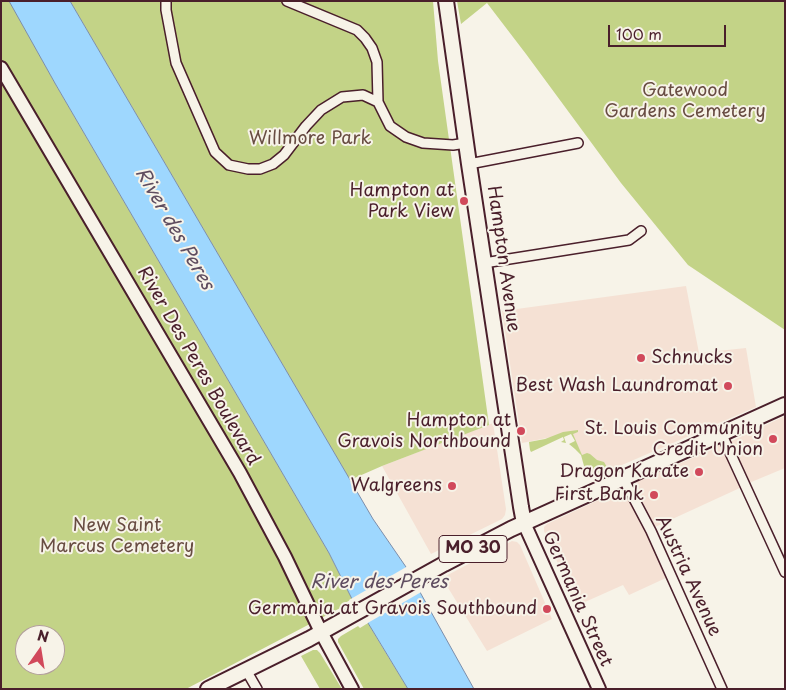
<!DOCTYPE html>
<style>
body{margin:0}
#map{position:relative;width:786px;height:690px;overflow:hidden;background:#f7f3e8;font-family:"Playpen Sans",sans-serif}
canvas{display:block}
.frame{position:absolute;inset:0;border:2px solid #4a1f2b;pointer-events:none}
.north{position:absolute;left:15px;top:625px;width:50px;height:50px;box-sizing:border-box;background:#f7f3e8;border:1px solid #b29e9c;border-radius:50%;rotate:13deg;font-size:14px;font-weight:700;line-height:20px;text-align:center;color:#4a1f2b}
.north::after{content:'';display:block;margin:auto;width:18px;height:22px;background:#d1495b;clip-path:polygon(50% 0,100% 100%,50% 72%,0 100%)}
.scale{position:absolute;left:608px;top:25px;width:118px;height:22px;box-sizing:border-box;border:2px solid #4a1f2b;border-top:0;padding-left:6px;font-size:15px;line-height:18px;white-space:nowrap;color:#4a1f2b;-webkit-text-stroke:4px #f7f3e8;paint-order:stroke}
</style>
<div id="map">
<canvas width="786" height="690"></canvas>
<div class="frame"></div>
<div class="north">N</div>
<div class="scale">100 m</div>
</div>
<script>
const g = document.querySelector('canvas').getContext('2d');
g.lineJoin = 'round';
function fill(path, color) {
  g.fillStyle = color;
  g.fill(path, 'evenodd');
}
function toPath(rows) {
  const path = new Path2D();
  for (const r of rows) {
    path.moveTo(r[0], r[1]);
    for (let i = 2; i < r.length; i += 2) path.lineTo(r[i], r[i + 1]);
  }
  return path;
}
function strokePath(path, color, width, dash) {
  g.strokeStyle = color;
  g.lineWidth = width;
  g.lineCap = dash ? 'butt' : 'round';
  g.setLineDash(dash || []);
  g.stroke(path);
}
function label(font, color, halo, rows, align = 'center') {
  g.font = font + ' "Playpen Sans",sans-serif';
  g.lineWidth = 4;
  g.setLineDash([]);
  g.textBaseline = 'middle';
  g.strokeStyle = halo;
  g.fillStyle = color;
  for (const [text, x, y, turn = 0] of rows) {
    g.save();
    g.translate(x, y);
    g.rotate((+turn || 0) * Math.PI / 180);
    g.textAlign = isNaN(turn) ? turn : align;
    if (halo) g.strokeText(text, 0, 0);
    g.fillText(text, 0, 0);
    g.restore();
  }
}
fill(toPath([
 [686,286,699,353,746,348,756,407,592,478,572,433,522,443,502,311],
 [785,416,785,468,749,483,731,443,732,441],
 [493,423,506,509,505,515,502,519,431,554,382,466],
 [718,445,720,445,723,446,742,487,655,527,635,487,635,484,638,481,714,449],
 [622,489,625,489,668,577,629,595,623,585,576,606,544,531,544,527,547,524],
 [512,541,517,542,520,545,552,619,487,651,442,578]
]), '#f5e1d4');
fill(toPath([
 [1,1,9,1,15,11,56,85,329,553,352,599,345,603,346,605,186,689,1,689],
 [25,635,55,635,55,665,25,665],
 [70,1,433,1,438,61,489,425,382,466,350,480],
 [457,1,785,1,785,330,688,265,621,183,526,54,487,3,461,24],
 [578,430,578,432,573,434,582,455,587,453,590,454,597,460,604,462,608,469,587,477,581,455,575,449,569,444,575,441,571,434,564,437,566,443,561,442,564,440,563,437,531,452,530,450,529,442,545,439,563,432],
 [368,623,381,645,408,689,364,689,338,642,338,639,341,636,358,626,360,628],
 [313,650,317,650,320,653,342,689,320,689,301,656]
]), '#c3d387');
const water = toPath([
 [9,1,70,1,373,519,406,567,474,689,408,689,368,623,352,599,329,553,56,85,9,1]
]);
fill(water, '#9ed7fe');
strokePath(water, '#7c8daa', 1);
fill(toPath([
 [408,566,423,591,366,624,349,600]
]), '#f7f3e8');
const street = toPath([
 [166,1,166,10,176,63,215,152,229,165,248,169,260,169,273,164,284,155,306,126,321,110,342,97,363,95,378,102],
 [287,1,357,30,365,38,372,48,377,62,378,102,390,126,406,137,423,143,453,145,466,143],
 [469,164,578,143],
 [484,263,629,240,641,231],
 [721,433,785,572],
 [623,478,651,531,722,689],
 [246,670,257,689]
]);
const secondary = toPath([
 [1,68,240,473,285,557,321,632,352,689],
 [524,523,599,689]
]);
const primary = toPath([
 [446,1,469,164,521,507,524,523],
 [208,689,309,639,444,564,511,529,785,405]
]);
strokePath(street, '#4a1f2b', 12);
strokePath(secondary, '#4a1f2b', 16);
strokePath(primary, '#4a1f2b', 18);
strokePath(street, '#f7f3e8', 9);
strokePath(secondary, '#f7f3e8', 12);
strokePath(primary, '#f7f3e8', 14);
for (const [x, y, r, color] of [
 [464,201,5,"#d1495b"],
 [641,358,5,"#d1495b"],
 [728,386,5,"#d1495b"],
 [521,431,5,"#d1495b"],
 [773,439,5,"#d1495b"],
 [699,472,5,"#d1495b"],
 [452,486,5,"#d1495b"],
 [654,495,5,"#d1495b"],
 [547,609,5,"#d1495b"]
]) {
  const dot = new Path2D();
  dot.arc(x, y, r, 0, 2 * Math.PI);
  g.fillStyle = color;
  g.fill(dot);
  strokePath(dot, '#f7f3e8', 2);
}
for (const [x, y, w] of [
 [473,549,68]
]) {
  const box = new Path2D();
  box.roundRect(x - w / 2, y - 13.5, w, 27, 4);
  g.fillStyle = '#f7f3e8';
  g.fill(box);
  strokePath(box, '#4a1f2b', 1);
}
label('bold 16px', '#4a1f2b', null, [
 ["MO 30",473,549]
]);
label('18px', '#684c42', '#f7f3e8', [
 ["Gatewood",685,91],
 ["Gardens Cemetery",685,112],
 ["Willmore Park",310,139],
 ["New Saint",117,526],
 ["Marcus Cemetery",117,547]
]);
label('18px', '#4a1f2b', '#f7f3e8', [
 ["Hampton at",454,191],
 ["Park View",454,212],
 ["Schnucks",651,358,"left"],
 ["Best Wash Laundromat",718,386],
 ["Hampton at",511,421],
 ["Gravois Northbound",511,442],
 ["St. Louis Community",763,429],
 ["Credit Union",763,450],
 ["Dragon Karate",689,472],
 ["Walgreens",442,486],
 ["First Bank",644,495],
 ["Germania at Gravois Southbound",537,609]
], 'right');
label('18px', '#4a1f2b', '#f7f3e8', [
 ["Hampton Avenue",503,259,82],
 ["River Des Peres Boulevard",198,366,60],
 ["Austria Avenue",688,576,65],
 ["Germania Street",577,599,66]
]);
label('italic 19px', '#5f4d60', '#f7f3e8', [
 ["River des Peres",174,229,60],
 ["River des Peres",379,583]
]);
</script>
